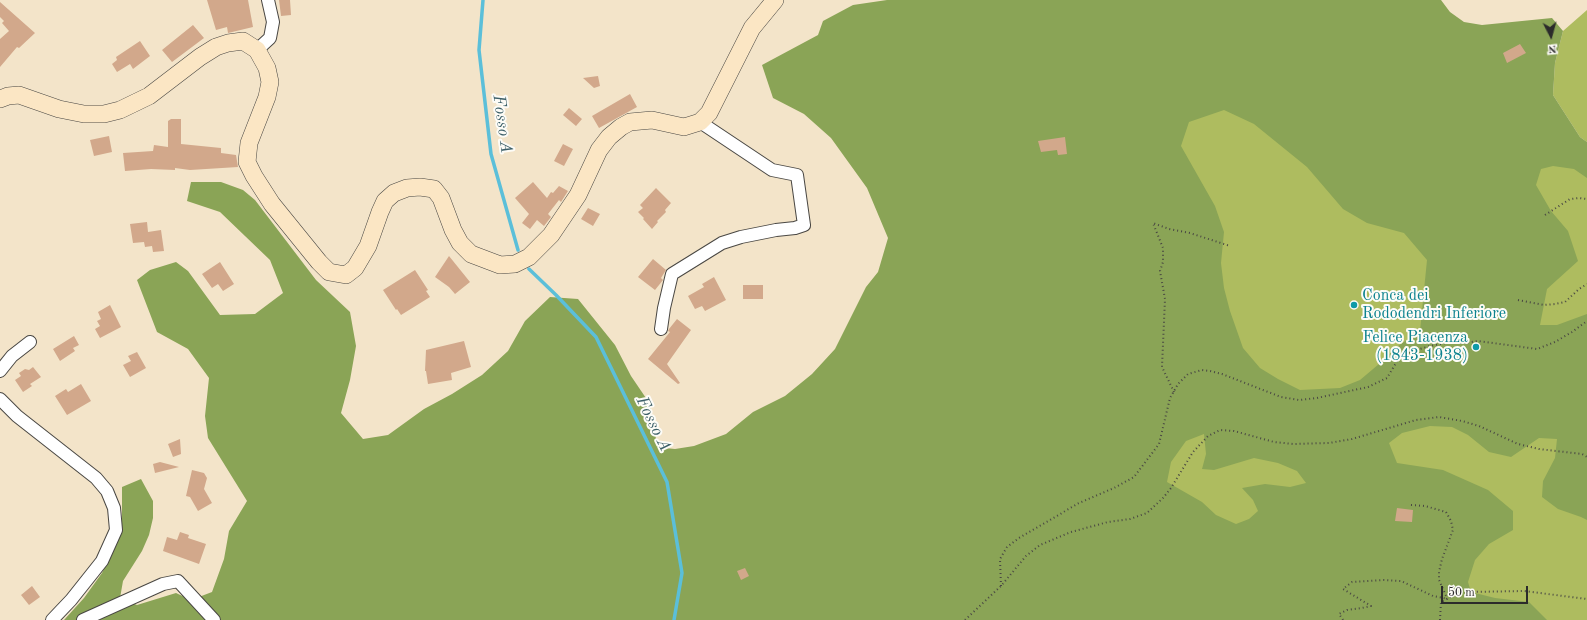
<!DOCTYPE html>
<style>
body{margin:0}
#map{position:relative;width:1587px;height:620px;overflow:hidden;background:#f3e4c9;font-family:"Old Standard TT",serif}
canvas{display:block}
.north{position:absolute;left:1531px;top:16px;width:40px;height:40px;-webkit-text-stroke:3px #fdfcf7;paint-order:stroke;rotate:174deg;font-size:11px;font-weight:700;line-height:16px;text-align:center;color:#2b2b2b}
.north::after{content:'';display:block;margin:auto;width:14px;height:18px;background:#2b2b2b;clip-path:polygon(50% 0,100% 100%,50% 72%,0 100%)}
.scale{position:absolute;left:1441px;top:586px;width:87px;height:18px;box-sizing:border-box;border:2px solid #2b2b2b;border-top:0;padding-left:5px;font-size:12px;line-height:14px;white-space:nowrap;color:#2b2b2b;-webkit-text-stroke:3px #fdfcf7;paint-order:stroke}
</style>
<div id="map">
<canvas width="1587" height="620"></canvas>
<div class="north">N</div>
<div class="scale">50 m</div>
</div>
<script>
const g = document.querySelector('canvas').getContext('2d');
g.lineJoin = 'round';
function fill(path, color) {
  g.fillStyle = color;
  g.fill(path, 'evenodd');
}
function toPath(rows) {
  const path = new Path2D();
  for (const r of rows) {
    path.moveTo(r[0], r[1]);
    for (let i = 2; i < r.length; i += 2) path.lineTo(r[i], r[i + 1]);
  }
  return path;
}
function strokePath(path, color, width, dash) {
  g.strokeStyle = color;
  g.lineWidth = width;
  g.lineCap = dash ? 'butt' : 'round';
  g.setLineDash(dash || []);
  g.stroke(path);
}
function label(font, color, halo, rows, align = 'center') {
  g.font = font + ' "Old Standard TT",serif';
  g.lineWidth = 4;
  g.setLineDash([]);
  g.textBaseline = 'middle';
  g.strokeStyle = halo;
  g.fillStyle = color;
  for (const [text, x, y, turn = 0] of rows) {
    g.save();
    g.translate(x, y);
    g.rotate((+turn || 0) * Math.PI / 180);
    g.textAlign = isNaN(turn) ? turn : align;
    if (halo) g.strokeText(text, 0, 0);
    g.fillText(text, 0, 0);
    g.restore();
  }
}
fill(toPath([
 [1587,10,1587,142,1580,137,1553,95,1555,63,1563,31],
 [1519,76,1587,161,1587,620,970,620,1143,105]
]), '#aebc5f');
fill(toPath([
 [887,0,1441,0,1450,12,1464,22,1482,25,1552,18,1563,31,1555,63,1553,95,1580,137,1587,142,1587,178,1574,169,1553,166,1541,169,1536,185,1551,211,1568,231,1578,261,1547,289,1540,325,1557,325,1587,314,1587,520,1581,517,1558,509,1542,497,1543,481,1555,458,1557,439,1539,438,1511,457,1489,452,1468,435,1452,427,1430,426,1402,433,1389,443,1397,463,1443,470,1488,490,1513,511,1513,530,1489,544,1475,560,1468,582,1471,592,1495,598,1529,602,1547,620,64,620,84,598,102,573,118,540,122,521,122,487,141,479,153,501,153,518,149,535,142,551,123,581,120,598,137,605,176,593,191,600,212,592,224,559,229,531,247,501,208,438,205,416,209,378,188,349,157,332,137,280,150,270,176,262,188,271,220,315,255,314,283,293,270,260,220,212,187,201,191,182,221,182,243,190,255,200,316,280,350,312,356,346,350,380,341,413,363,439,388,435,424,409,452,394,482,375,508,351,525,321,550,297,578,299,615,345,631,376,650,404,656,439,665,448,675,449,694,446,726,434,753,412,785,396,812,374,835,349,866,287,878,272,888,238,867,188,831,138,804,114,773,98,762,65,818,35,823,21,853,5],
 [1224,110,1254,124,1307,167,1343,209,1367,223,1404,233,1427,260,1420,331,1398,346,1379,364,1360,380,1340,388,1300,390,1278,379,1260,368,1243,348,1230,311,1224,288,1221,263,1224,232,1215,206,1181,146,1189,122],
 [1204,434,1206,454,1202,469,1214,470,1254,458,1278,463,1297,471,1306,483,1290,487,1265,484,1242,488,1253,500,1258,511,1249,519,1236,524,1216,515,1202,502,1167,482,1171,462,1186,441]
]), '#8aa456');
strokePath(toPath([
 [483,0,479,50,491,154,518,250],
 [529,269,556,295,596,337,667,482,682,573,674,620]
]), '#5bbfd9', 3.5);
fill(toPath([
 [207,0,248,0,253,27,228,33,227,27,216,30],
 [279,0,290,0,291,15,281,16],
 [0,2,35,33,19,48,17,47,0,67,0,39,9,31,2,23,4,21,0,17],
 [193,25,204,38,172,62,162,50],
 [140,41,150,56,133,69,130,64,117,72,112,64,117,60,116,57],
 [1520,44,1526,53,1507,63,1503,53],
 [598,76,600,86,594,88,583,78],
 [630,94,637,107,599,128,592,116],
 [569,108,582,119,576,126,563,115],
 [171,119,181,119,181,144,221,148,221,153,236,155,238,167,190,170,175,168,175,170,151,169,125,171,123,153,153,151,154,145,168,147,168,121],
 [109,136,112,152,94,156,90,140],
 [1065,137,1067,154,1058,155,1057,150,1041,152,1038,141],
 [563,144,573,149,564,166,554,161],
 [533,182,547,198,551,192,553,193,559,186,568,191,561,202,559,200,548,214,551,217,544,226,537,220,530,229,522,223,529,214,515,198],
 [656,188,671,203,665,210,666,212,657,221,658,222,652,229,643,219,644,218,638,212,643,208,640,205],
 [588,208,600,214,593,226,581,219],
 [147,222,148,232,161,230,164,251,153,252,152,246,145,247,144,242,133,243,130,224],
 [449,256,470,282,455,294,449,287,435,277],
 [653,259,666,270,661,278,663,280,655,290,638,277],
 [220,262,234,284,223,291,218,284,212,288,202,274],
 [415,270,428,290,426,291,430,297,401,315,397,309,396,310,383,290],
 [714,277,726,300,705,311,702,306,695,309,688,296,704,287,702,284],
 [743,285,763,285,763,299,743,299],
 [110,305,121,327,100,338,95,329,100,326,97,321,101,319,98,312],
 [677,319,691,330,667,364,680,383,678,384,648,359,670,332,668,331,669,329],
 [74,336,79,345,73,348,75,351,60,361,53,349],
 [464,341,471,367,451,373,452,380,428,384,426,371,425,371,426,350],
 [137,352,146,368,130,377,123,365,131,361,128,356],
 [33,367,41,377,30,384,32,386,23,392,15,380,21,376,19,373,25,369,29,370],
 [81,384,91,401,67,415,55,396,66,389,68,392],
 [180,439,181,454,173,457,168,444],
 [160,462,179,467,155,473,153,464],
 [192,470,204,473,207,478,204,489,212,503,198,511,190,497,186,496],
 [1397,508,1413,510,1412,522,1395,521],
 [180,532,189,535,188,538,206,544,199,564,163,551,167,537,177,540],
 [745,568,749,576,741,580,737,571],
 [32,586,40,597,29,605,21,595]
]), '#d2a88b');
const street = toPath([
 [257,50,270,38,273,22,268,0],
 [661,329,664,308,672,274,722,243,741,237,776,230,795,228,804,225,797,175,772,170,700,122],
 [0,371,12,356,30,342],
 [0,399,17,416,96,478,107,491,114,508,116,530,102,561,71,600,52,620],
 [83,620,163,584,178,581,214,620]
]);
const secondary = toPath([
 [0,99,8,96,19,95,59,109,84,114,104,114,120,110,149,96,200,57,216,47,228,43,243,41,257,50,267,68,270,82,267,97,249,143,247,162,254,176,272,204,319,262,329,272,346,275,355,268,368,246,380,212,385,201,394,193,407,188,420,187,434,189,441,198,453,230,460,243,471,254,500,265,515,264,529,257,551,235,578,195,599,150,609,137,621,127,630,122,652,120,684,127,700,122,709,113,752,28,775,0]
]);
strokePath(street, '#494743', 14);
strokePath(secondary, '#494743', 18);
strokePath(toPath([
 [1545,215,1570,199,1579,198,1587,199],
 [1518,300,1544,305,1555,304,1565,302,1579,289,1587,284],
 [1174,392,1162,367,1165,299,1160,271,1163,262,1163,248,1153,223,1169,229,1190,233,1230,246],
 [1411,505,1425,506,1446,512,1451,521,1453,530,1442,559,1439,572,1439,580,1447,598],
 [1001,586,1000,559,1007,547,1019,538,1079,503,1114,488,1134,477,1159,444,1170,398,1178,384,1188,374,1202,370,1210,371,1222,374,1281,397,1299,400,1317,398,1368,387,1387,378,1399,358,1410,352,1430,346,1446,343,1464,343,1478,341,1537,349,1555,342,1572,332,1587,321],
 [965,620,1001,586,1026,556,1040,545,1071,532,1108,522,1130,519,1147,513,1163,498,1171,488,1193,452,1208,436,1220,430,1234,431,1274,442,1293,444,1329,443,1352,439,1416,420,1439,417,1462,421,1479,426,1518,444,1539,449,1582,454,1587,457],
 [1343,620,1339,614,1347,610,1362,608,1371,606,1343,589,1352,582,1384,580,1401,581,1433,596,1448,599],
 [1440,620,1441,602,1456,594,1468,592,1524,591,1587,599]
]), '#494743', 2, [1, 3]);
strokePath(street, '#fff', 12);
strokePath(secondary, '#fbe6c4', 17);
for (const [x, y, r, color] of [
 [1354,305,4,"#0f9aa8"],
 [1476,347,4,"#0f9aa8"]
]) {
  const dot = new Path2D();
  dot.arc(x, y, r, 0, 2 * Math.PI);
  g.fillStyle = color;
  g.fill(dot);
  strokePath(dot, '#fdfcf7', 1.5);
}
label('16px', '#0d838f', '#fdfcf7', [
 ["Conca dei",1362,296],
 ["Rododendri Inferiore",1362,314],
 ["Felice Piacenza",1468,338,"right"],
 ["(1843-1938)",1468,356,"right"]
], 'left');
label('italic 17px', '#3c5f68', '#fdfcf7', [
 ["Fosso A",502,124,82],
 ["Fosso A",653,424,64]
]);
</script>
